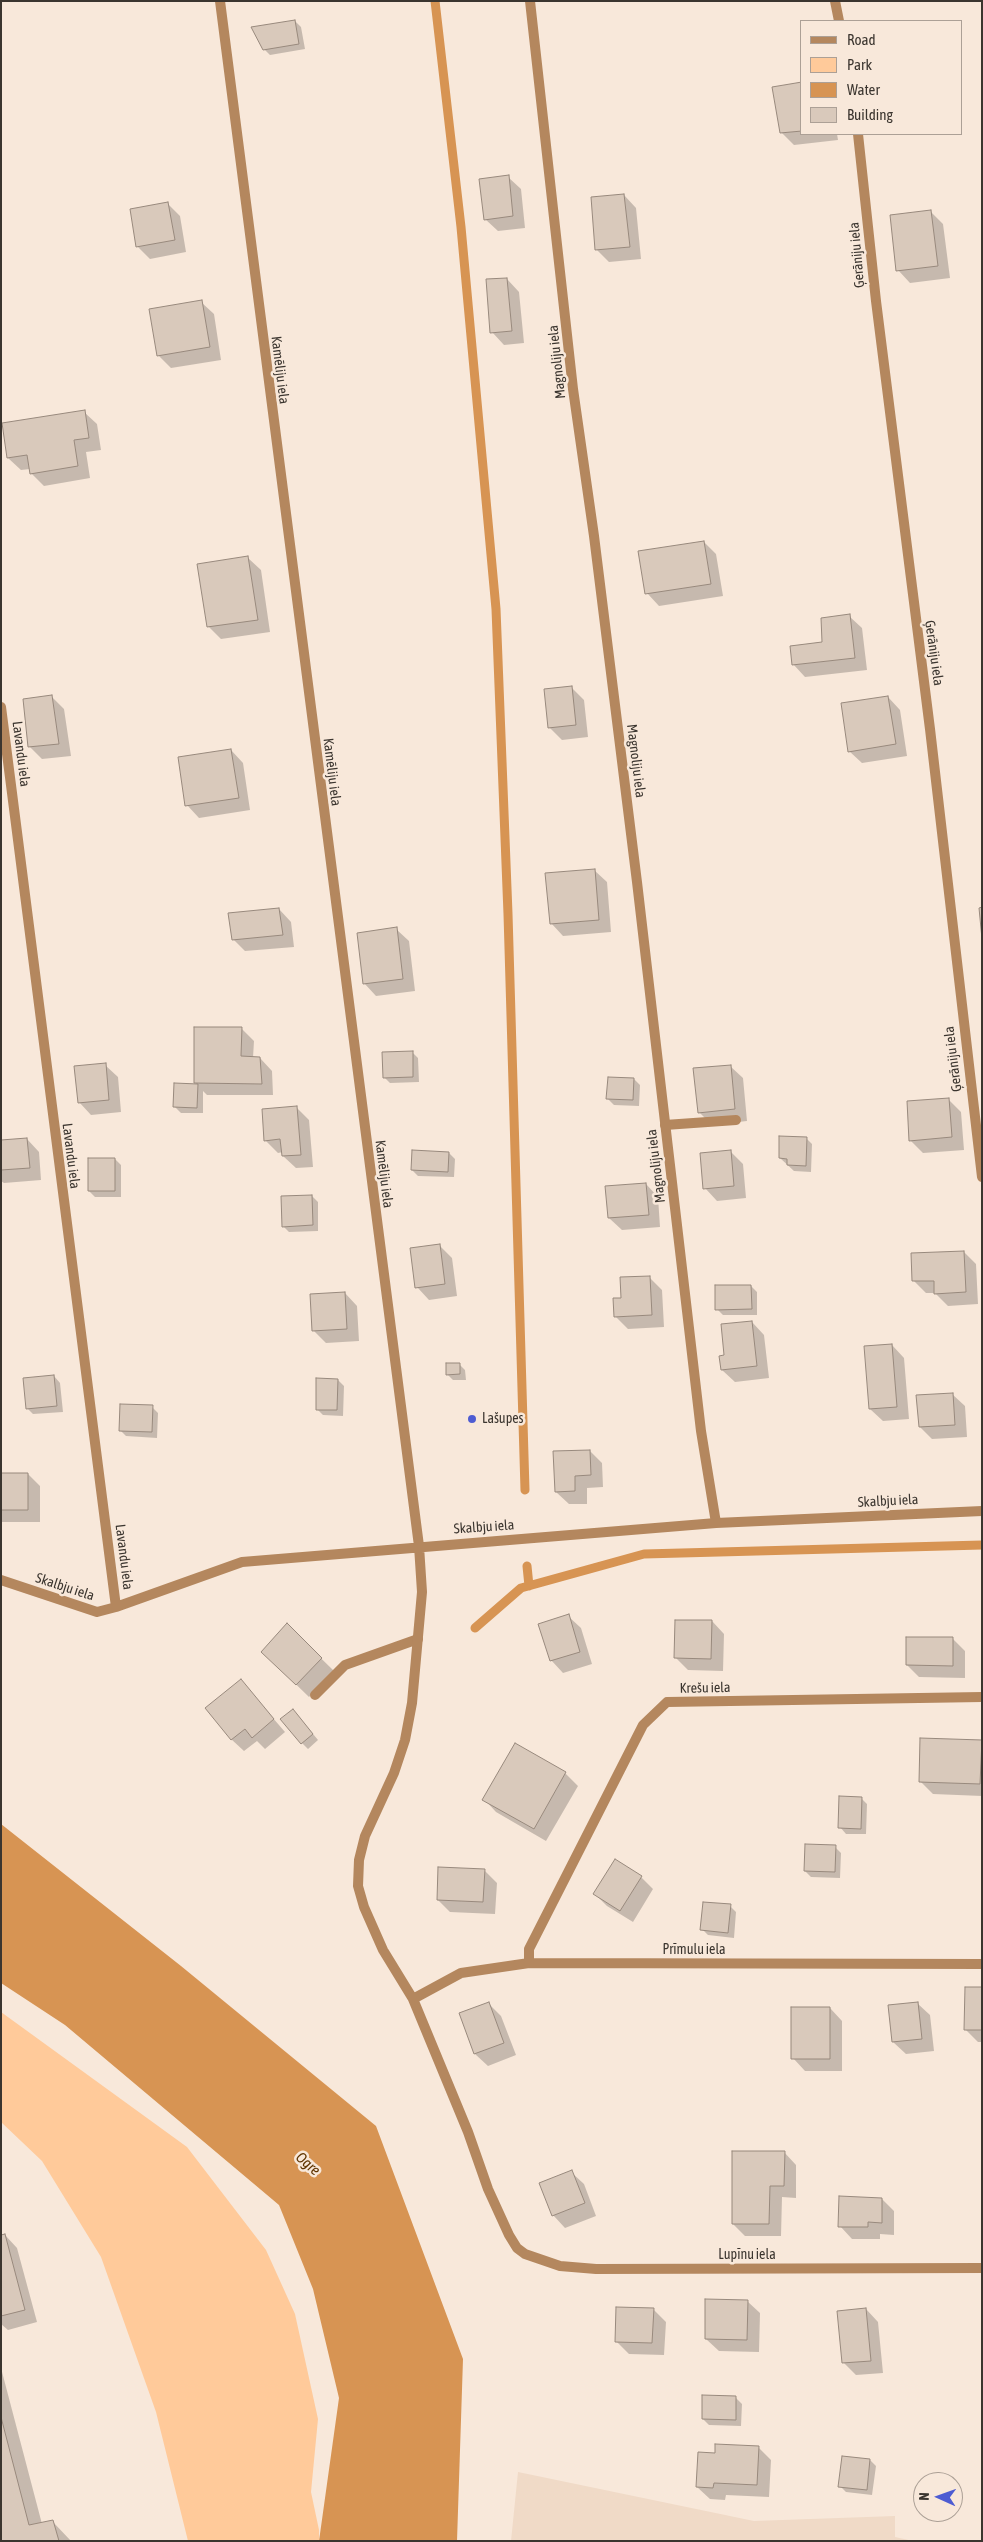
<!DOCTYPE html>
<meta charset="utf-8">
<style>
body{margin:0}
#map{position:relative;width:983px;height:2542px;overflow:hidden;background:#f8e8da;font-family:"Asap Condensed",sans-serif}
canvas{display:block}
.frame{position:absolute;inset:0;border:2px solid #3b352f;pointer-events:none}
.legend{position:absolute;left:800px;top:20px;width:162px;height:115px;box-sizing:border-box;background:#f8e8da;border:1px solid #aca096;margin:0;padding:6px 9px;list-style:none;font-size:15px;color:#3b352f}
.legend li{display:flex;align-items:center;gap:10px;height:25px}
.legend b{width:25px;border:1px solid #aca096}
.north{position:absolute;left:913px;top:2472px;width:50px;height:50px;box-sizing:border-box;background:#f8e8da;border:1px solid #aca096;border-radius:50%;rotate:272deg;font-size:14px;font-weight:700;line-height:20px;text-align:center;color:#3b352f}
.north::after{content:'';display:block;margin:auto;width:18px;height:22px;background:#4e5cd2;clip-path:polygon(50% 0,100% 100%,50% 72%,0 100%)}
</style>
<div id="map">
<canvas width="983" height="2542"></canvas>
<div class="frame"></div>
<ul class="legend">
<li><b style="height:6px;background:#b4875e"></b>Road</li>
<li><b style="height:14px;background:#ffca9a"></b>Park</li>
<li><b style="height:14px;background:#d79453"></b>Water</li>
<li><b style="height:14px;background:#d9c9bb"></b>Building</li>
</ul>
<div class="north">N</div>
</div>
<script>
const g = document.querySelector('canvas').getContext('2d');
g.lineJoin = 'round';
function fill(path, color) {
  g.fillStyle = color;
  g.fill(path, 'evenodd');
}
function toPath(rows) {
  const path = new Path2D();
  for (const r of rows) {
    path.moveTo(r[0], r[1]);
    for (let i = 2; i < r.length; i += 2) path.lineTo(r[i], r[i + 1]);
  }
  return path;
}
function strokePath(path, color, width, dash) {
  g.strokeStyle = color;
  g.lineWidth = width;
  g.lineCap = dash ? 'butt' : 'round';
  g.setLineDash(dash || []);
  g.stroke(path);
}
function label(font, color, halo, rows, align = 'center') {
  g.font = font + ' "Asap Condensed",sans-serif';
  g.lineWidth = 5;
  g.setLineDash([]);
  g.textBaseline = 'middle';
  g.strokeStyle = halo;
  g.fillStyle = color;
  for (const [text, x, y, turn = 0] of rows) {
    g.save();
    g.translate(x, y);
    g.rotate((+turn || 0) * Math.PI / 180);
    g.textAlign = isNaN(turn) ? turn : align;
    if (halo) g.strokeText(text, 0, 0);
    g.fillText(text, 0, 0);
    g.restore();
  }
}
fill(toPath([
 [518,2472,754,2521,895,2516,895,2537,913,2541,511,2541]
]), '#f0dac7');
fill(toPath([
 [1,2012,187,2147,266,2250,295,2314,318,2419,311,2492,319,2530,319,2541,188,2541,156,2412,101,2257,42,2161,1,2122]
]), '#ffca9a');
fill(toPath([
 [1,1824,181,1966,376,2126,463,2359,457,2541,319,2541,339,2398,313,2289,279,2205,65,2025,1,1983]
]), '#d79453');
fill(toPath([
 [295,21,301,27,305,49,270,55,264,49],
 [802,83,802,134,837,134,838,140,794,145,781,132],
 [508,177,521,189,525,228,498,231,485,219],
 [624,195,636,208,641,259,609,262,597,250,592,198],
 [167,203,180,216,186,252,150,259,137,246],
 [930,211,943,224,950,278,910,283,898,270],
 [507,279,519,292,524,343,504,345,492,332],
 [201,302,214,314,221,360,171,368,159,356,150,310],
 [84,412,97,424,101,450,86,452,90,478,44,486,31,473,30,469,21,470,8,458],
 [704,542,716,554,723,596,659,606,647,593],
 [248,558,261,570,270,632,221,639,208,626],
 [849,616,862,628,867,670,805,677,793,664,823,643],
 [572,688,584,700,588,737,562,740,549,727],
 [51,696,64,709,71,756,42,759,29,746],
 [888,697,900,710,907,756,862,763,849,751],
 [231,750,243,763,250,810,199,818,187,805],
 [594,870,607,882,611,932,563,936,551,923],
 [279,909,291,922,294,947,245,951,233,939],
 [396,929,409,941,415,991,376,996,364,983],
 [241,1028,254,1041,253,1058,260,1058,272,1071,273,1095,207,1095,203,1091,203,1113,181,1113,175,1107,197,1085,195,1082],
 [412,1052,418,1058,419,1082,390,1083,384,1077],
 [105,1065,118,1077,121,1112,91,1115,79,1102],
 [730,1066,743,1078,747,1121,712,1125,699,1112],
 [634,1079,640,1085,639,1106,614,1105,608,1099],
 [948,1099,961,1112,964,1150,923,1153,910,1140],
 [297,1108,309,1120,313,1167,296,1168,283,1156,283,1152,278,1153,265,1140],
 [806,1138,812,1144,811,1172,794,1171,780,1158],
 [27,1139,39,1152,41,1180,4,1183,1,1181,1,1142],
 [731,1152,743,1164,746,1198,717,1201,705,1188],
 [449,1153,455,1159,454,1177,418,1176,412,1170],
 [115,1159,121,1165,121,1197,95,1197,89,1191],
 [646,1184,658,1197,660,1227,622,1230,609,1218],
 [312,1196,318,1202,318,1231,289,1232,283,1226],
 [439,1245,452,1258,457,1296,429,1300,417,1287],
 [964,1252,976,1264,978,1304,948,1306,935,1293,926,1293,914,1281],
 [650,1278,662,1290,664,1327,628,1329,615,1316,623,1299],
 [751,1286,757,1292,757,1315,723,1315,717,1309],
 [345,1293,357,1306,359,1341,326,1343,314,1331],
 [752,1322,764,1335,769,1378,735,1382,722,1370,726,1356],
 [892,1345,904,1358,909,1419,883,1421,870,1409],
 [459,1364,465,1370,466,1380,453,1380,447,1374],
 [54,1376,60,1383,63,1412,33,1414,27,1408],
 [338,1380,344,1386,343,1416,323,1415,317,1409],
 [952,1394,965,1406,967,1437,932,1439,920,1427],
 [152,1407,158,1413,157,1438,126,1436,120,1430],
 [590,1451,602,1463,603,1487,587,1488,587,1504,569,1504,556,1492],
 [1,1474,28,1474,40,1486,40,1522,1,1522],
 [568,1616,581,1628,592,1664,563,1673,551,1660],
 [712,1621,724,1634,723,1671,688,1670,676,1658],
 [287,1625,334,1671,309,1697,275,1664],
 [953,1639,965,1651,965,1678,919,1677,907,1665],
 [241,1681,285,1732,265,1749,257,1741,244,1751,231,1739],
 [299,1717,318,1740,308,1749,302,1743],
 [982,1742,982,1796,933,1794,920,1781],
 [515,1745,565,1773,578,1786,546,1841,496,1812,484,1799],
 [861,1798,867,1804,866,1834,846,1834,840,1827],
 [835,1847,841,1853,840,1878,811,1877,805,1871],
 [484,1870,497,1883,495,1914,450,1912,438,1900],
 [641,1877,653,1889,633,1922,607,1906,595,1894],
 [730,1906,736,1912,734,1938,708,1935,702,1929],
 [982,1989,982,2042,978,2042,965,2029],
 [488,2003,501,2016,516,2055,488,2066,475,2054,460,2014],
 [917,2003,930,2015,934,2051,906,2054,893,2042],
 [830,2008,842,2021,842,2071,805,2071,793,2058],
 [784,2152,796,2165,796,2198,782,2197,781,2236,745,2236,733,2224],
 [571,2172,584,2184,596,2216,565,2228,553,2215],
 [882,2199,894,2211,894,2235,880,2234,880,2239,852,2239,840,2226],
 [5,2235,17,2248,37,2322,8,2330,1,2324,1,2236],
 [747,2301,760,2313,759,2352,719,2351,706,2339],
 [653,2309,666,2322,664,2355,629,2354,616,2341],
 [866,2309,878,2322,883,2373,856,2375,843,2362],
 [1,2368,42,2524,53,2522,71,2541,1,2541],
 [736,2398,742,2404,741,2426,709,2425,703,2419],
 [758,2447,771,2460,769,2497,726,2495,725,2500,710,2499,697,2487,716,2455],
 [870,2460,876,2466,872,2495,846,2492,840,2486]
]), '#0003');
strokePath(toPath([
 [435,1,461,227,496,609,508,914,525,1490],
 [527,1566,529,1586],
 [475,1628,521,1588,644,1554,982,1545]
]), '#d79453', 9);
const building = toPath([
 [295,20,299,44,263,50,251,27,295,20],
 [802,82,802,131,780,133,772,87,802,82],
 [509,175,513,216,484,220,479,179,509,175],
 [624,194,630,247,595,250,591,197,624,194],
 [168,202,175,240,136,247,130,209,168,202],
 [931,210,938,266,896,271,890,215,931,210],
 [507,278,512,331,490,333,486,279,507,278],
 [202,300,210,347,157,356,149,309,202,300],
 [85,410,89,438,74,440,78,466,30,474,27,455,7,458,2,423,85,410],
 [704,541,711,584,645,594,638,551,704,541],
 [248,556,258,620,207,627,197,564,248,556],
 [850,614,855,658,792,665,790,646,822,642,821,618,850,614],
 [572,686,576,725,548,728,544,689,572,686],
 [52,695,59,744,28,747,23,699,52,695],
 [888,696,896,744,848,752,841,703,888,696],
 [231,749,239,798,185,806,178,757,231,749],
 [595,869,599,920,550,924,545,873,595,869],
 [982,907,982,939,979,908,982,907],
 [279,908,283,935,232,940,228,913,279,908],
 [397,927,403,979,363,984,357,933,397,927],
 [194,1027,242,1027,241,1056,260,1057,262,1084,194,1083,194,1027],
 [413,1051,413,1077,383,1078,382,1052,413,1051],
 [106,1063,109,1100,78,1103,74,1066,106,1063],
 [731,1065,735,1109,698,1113,693,1068,731,1065],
 [608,1077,634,1078,633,1100,606,1099,608,1077],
 [174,1083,198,1084,197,1108,173,1107,174,1083],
 [949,1098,952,1137,909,1141,907,1101,949,1098],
 [297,1106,301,1155,282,1156,280,1139,264,1141,262,1109,297,1106],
 [779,1136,807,1137,806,1166,787,1165,787,1159,779,1158,779,1136],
 [27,1138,30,1168,1,1170,1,1140,27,1138],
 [412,1150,449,1152,448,1172,411,1170,412,1150],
 [731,1150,734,1186,703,1189,700,1153,731,1150],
 [88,1158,115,1158,115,1191,88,1191,88,1158],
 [646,1183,649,1215,608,1218,605,1186,646,1183],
 [312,1195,313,1225,282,1227,281,1196,312,1195],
 [440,1244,445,1284,415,1288,410,1248,440,1244],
 [964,1251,966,1292,934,1294,934,1281,912,1281,911,1253,964,1251],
 [650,1276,652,1315,614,1317,613,1298,621,1298,620,1277,650,1276],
 [715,1285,751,1285,752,1309,715,1310,715,1285],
 [345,1292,347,1329,312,1331,310,1294,345,1292],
 [752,1321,757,1366,721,1370,719,1356,724,1355,721,1324,752,1321],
 [892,1344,897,1407,869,1409,864,1346,892,1344],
 [446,1363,460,1363,460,1374,446,1375,446,1363],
 [54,1375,57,1406,26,1409,23,1378,54,1375],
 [316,1378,338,1379,337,1410,316,1410,316,1378],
 [953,1393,955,1425,919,1427,916,1395,953,1393],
 [120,1404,153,1405,152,1432,119,1431,120,1404],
 [590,1450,591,1475,575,1476,575,1491,555,1492,553,1451,590,1450],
 [1,1473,28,1473,28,1510,1,1510,1,1473],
 [569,1614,580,1652,550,1661,538,1624,569,1614],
 [675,1620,712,1620,711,1659,674,1658,675,1620],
 [287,1623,322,1658,296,1685,261,1652,287,1623],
 [906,1637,953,1637,953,1666,906,1665,906,1637],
 [241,1679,274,1719,252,1738,245,1729,231,1740,205,1708,241,1679],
 [293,1709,313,1734,301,1744,280,1719,293,1709],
 [920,1738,982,1740,980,1784,919,1782,920,1738],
 [515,1743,566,1772,534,1829,482,1800,515,1743],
 [839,1796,862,1797,861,1829,838,1828,839,1796],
 [805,1844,836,1845,835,1872,804,1871,805,1844],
 [615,1859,642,1876,620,1911,593,1894,615,1859],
 [438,1867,485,1869,483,1902,437,1900,438,1867],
 [703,1902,731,1904,728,1933,700,1930,703,1902],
 [965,1987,982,1987,982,2030,964,2030,965,1987],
 [489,2002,504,2043,474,2054,459,2013,489,2002],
 [918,2002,922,2039,892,2042,888,2005,918,2002],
 [791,2007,830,2007,830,2059,791,2059,791,2007],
 [732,2151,785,2151,784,2186,770,2186,769,2224,732,2224,732,2151],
 [572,2170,585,2203,552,2216,539,2183,572,2170],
 [839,2196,882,2198,882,2223,868,2222,868,2227,838,2227,839,2196],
 [5,2234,25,2310,1,2316,1,2235,5,2234],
 [705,2299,748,2300,747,2340,705,2339,705,2299],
 [616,2307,654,2308,652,2343,615,2342,616,2307],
 [866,2308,871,2361,842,2363,837,2311,866,2308],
 [702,2395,736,2396,736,2420,702,2419,702,2395],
 [1,2417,29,2525,53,2520,59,2541,1,2541,1,2417],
 [715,2444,759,2446,757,2485,714,2483,713,2488,696,2487,698,2452,715,2453,715,2444],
 [842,2456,870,2459,867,2490,838,2487,842,2456]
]);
fill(building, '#d9c9bb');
strokePath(building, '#98897d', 1);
strokePath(toPath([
 [665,1125,736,1120],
 [315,1695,345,1665,418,1639]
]), '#b4875e', 10);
strokePath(toPath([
 [220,1,419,1546,422,1592,412,1703,405,1740,394,1773,365,1836,359,1860,358,1886,364,1907,383,1950,413,1999,468,2132,488,2189,509,2235,517,2248,525,2254,560,2266,596,2269,982,2268],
 [530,1,573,389,594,536,637,882,701,1431,716,1523],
 [835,1,839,21],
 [858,134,876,301,930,729,982,1177],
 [1,707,116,1607],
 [1,1580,97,1612,116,1607,242,1562,716,1523,982,1511],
 [529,1963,529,1949,643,1725,667,1702,982,1697],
 [413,1999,461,1973,529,1963,982,1964]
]), '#b4875e', 10);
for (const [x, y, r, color] of [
 [472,1419,5,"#4e5cd2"]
]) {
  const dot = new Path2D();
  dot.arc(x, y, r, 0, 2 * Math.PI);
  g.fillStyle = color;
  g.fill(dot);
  strokePath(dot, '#f8e8da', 2);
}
label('14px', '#3b352f', '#f8e8da', [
 ["Ģerāniju iela",857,255,-95],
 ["Magnoliju iela",557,362,-96],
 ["Kamēliju iela",280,370,83],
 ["Ģerāniju iela",934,653,82],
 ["Lavandu iela",21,754,83],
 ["Magnoliju iela",636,761,83],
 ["Kamēliju iela",332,772,83],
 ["Ģerāniju iela",953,1059,-97],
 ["Lavandu iela",71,1156,83],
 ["Magnoliju iela",656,1166,-97],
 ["Kamēliju iela",384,1174,83],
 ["Skalbju iela",888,1501,-3],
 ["Skalbju iela",484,1527,-4],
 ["Lavandu iela",124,1557,83],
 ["Skalbju iela",65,1587,18],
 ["Krešu iela",705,1688,-1],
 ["Prīmulu iela",694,1950],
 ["Lupīnu iela",747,2255]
]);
label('14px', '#3b352f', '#f8e8da', [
 ["Lašupes",482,1419]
], 'left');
label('italic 15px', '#5f3400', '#f8e8da', [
 ["Ogre",308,2164,41]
]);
</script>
